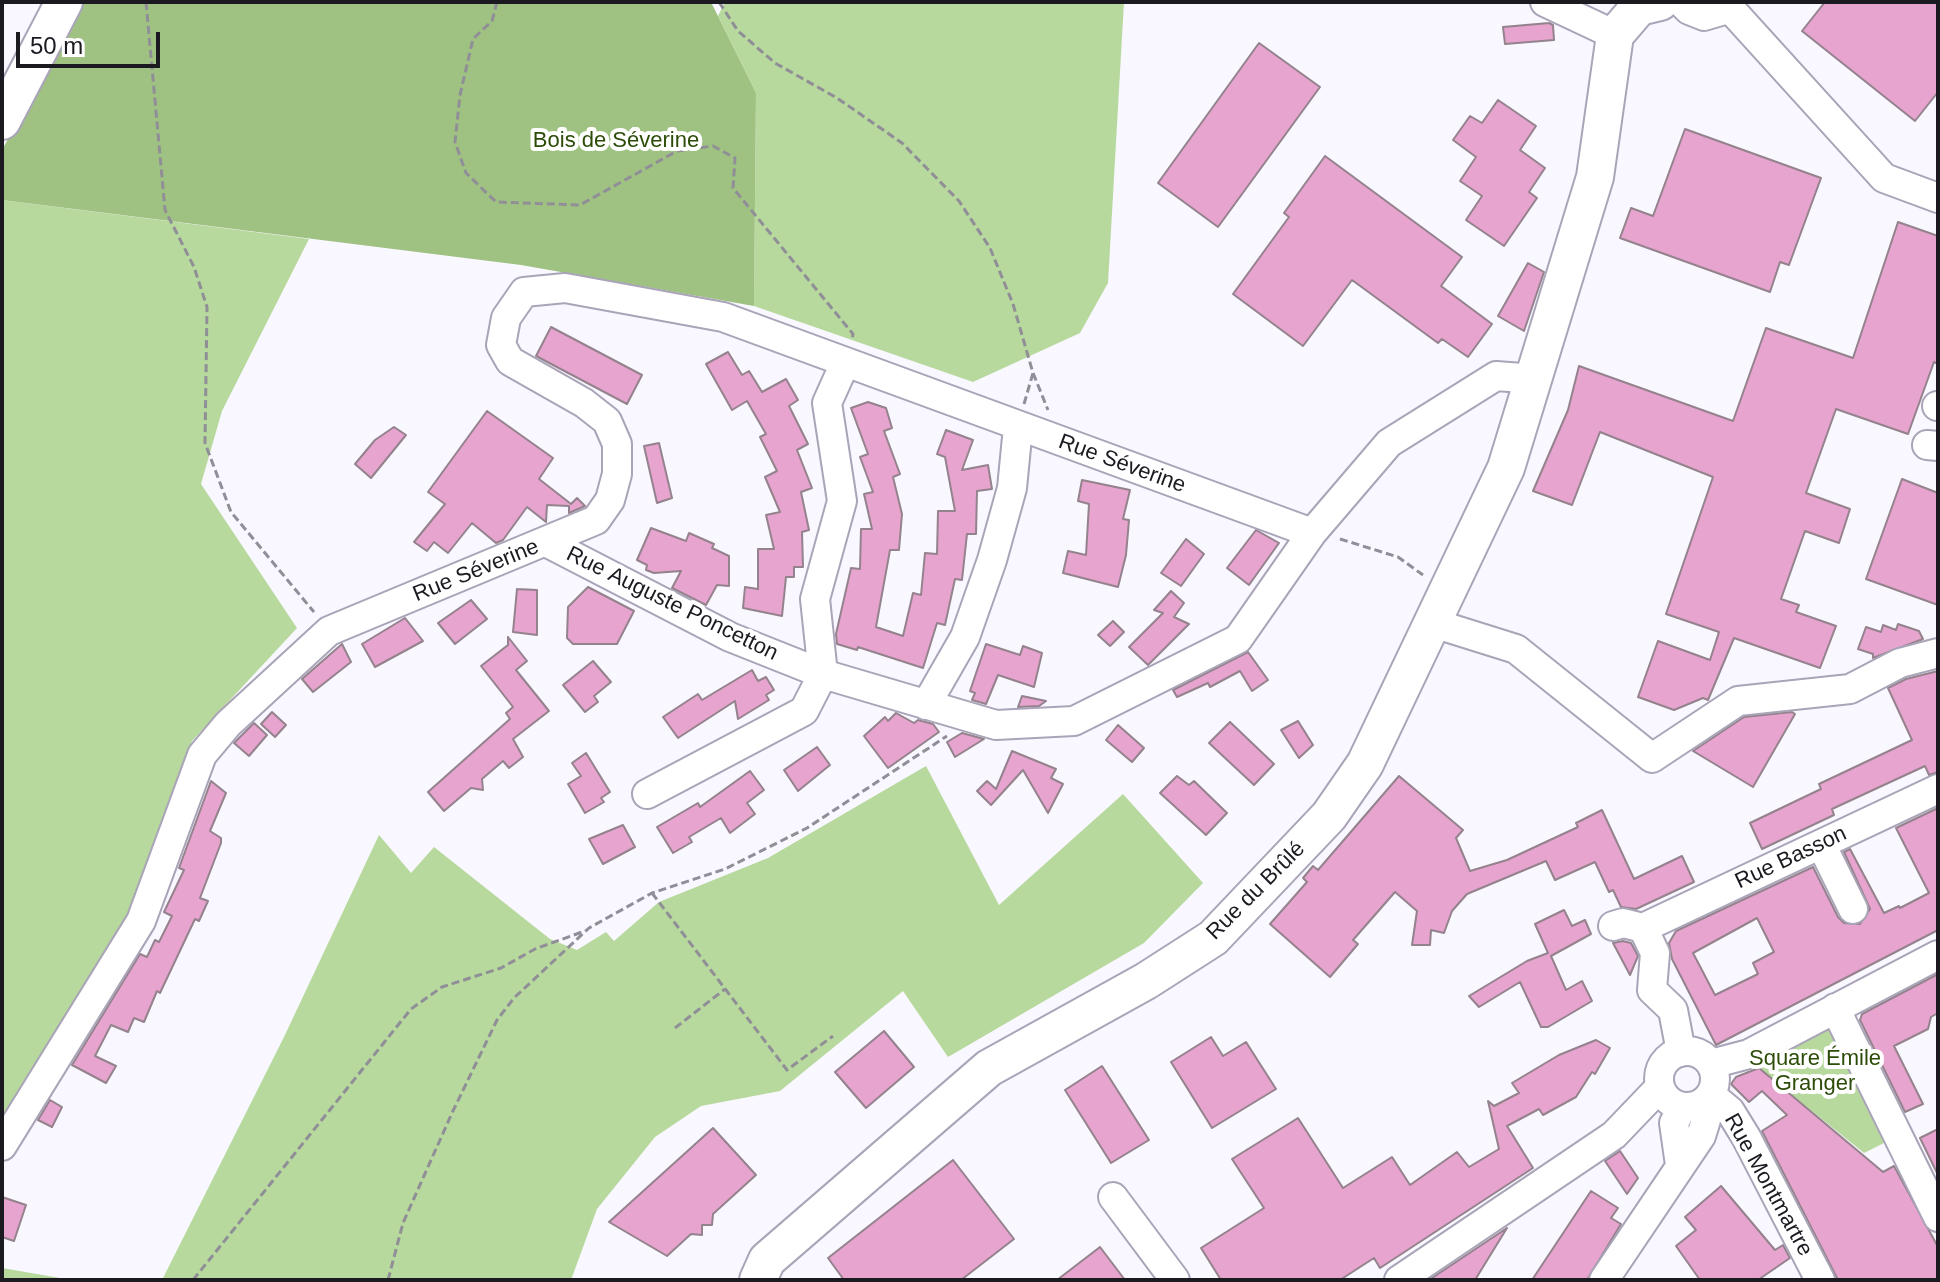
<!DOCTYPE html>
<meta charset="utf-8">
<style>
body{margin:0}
#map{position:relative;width:1940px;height:1282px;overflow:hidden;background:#f9f7ff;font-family:Helvetica,sans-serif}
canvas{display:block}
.frame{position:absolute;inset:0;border:4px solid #1b1a21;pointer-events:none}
.scale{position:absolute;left:16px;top:32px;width:144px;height:36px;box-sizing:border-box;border:4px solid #1b1a21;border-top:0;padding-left:10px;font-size:24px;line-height:28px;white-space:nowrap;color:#1b1a21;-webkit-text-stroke:6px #fff;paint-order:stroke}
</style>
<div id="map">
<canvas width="1940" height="1282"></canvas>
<div class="frame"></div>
<div class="scale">50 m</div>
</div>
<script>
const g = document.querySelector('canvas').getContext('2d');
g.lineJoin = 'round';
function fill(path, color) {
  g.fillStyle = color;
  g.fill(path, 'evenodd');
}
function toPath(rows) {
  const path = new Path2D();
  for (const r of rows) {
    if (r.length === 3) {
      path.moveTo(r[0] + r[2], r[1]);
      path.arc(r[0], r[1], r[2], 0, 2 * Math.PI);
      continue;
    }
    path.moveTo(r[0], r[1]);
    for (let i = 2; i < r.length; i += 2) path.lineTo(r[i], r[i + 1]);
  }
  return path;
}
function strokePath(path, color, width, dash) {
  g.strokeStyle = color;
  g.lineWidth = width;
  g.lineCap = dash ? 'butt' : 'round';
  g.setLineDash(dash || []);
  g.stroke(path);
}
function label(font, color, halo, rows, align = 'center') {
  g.font = font + ' Helvetica,sans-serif';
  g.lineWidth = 8;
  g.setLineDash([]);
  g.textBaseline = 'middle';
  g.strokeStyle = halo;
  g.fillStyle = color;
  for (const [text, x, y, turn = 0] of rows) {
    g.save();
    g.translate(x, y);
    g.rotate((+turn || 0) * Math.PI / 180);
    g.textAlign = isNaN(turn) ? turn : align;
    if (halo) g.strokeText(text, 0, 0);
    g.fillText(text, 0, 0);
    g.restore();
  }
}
fill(toPath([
 [725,2,1124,2,1108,283,1080,333,973,382,754,306,756,93,718,16],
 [2,200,309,239,222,411,201,484,297,628,192,741,162,844,125,932,2,1132],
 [926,766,999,905,1123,794,1203,883,1144,943,948,1057,903,991,780,1091,701,1106,655,1137,597,1209,571,1280,162,1280,284,1037,379,835,411,873,434,847,550,939,577,950,606,932,614,941,659,902,768,858],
 [1829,1026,1886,1142,1864,1153,1756,1066],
 [2,1268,72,1280,2,1280]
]), '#b7d99d');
fill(toPath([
 [83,2,711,2,756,93,754,306,521,265,2,200,2,150]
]), '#9fc283');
const building = toPath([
 [1825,2,1938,2,1938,92,1915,121,1802,31,1825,2],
 [1549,23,1553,25,1554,40,1505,44,1503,27,1549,23],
 [1259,43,1320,87,1218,227,1158,183,1259,43],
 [1498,100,1536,126,1520,150,1545,168,1529,192,1537,198,1504,246,1466,220,1482,196,1460,181,1476,157,1453,140,1470,116,1482,123,1498,100],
 [1685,129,1821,178,1789,265,1780,262,1770,292,1620,238,1631,208,1653,216,1685,129],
 [1325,156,1462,257,1441,286,1492,324,1468,357,1442,339,1438,343,1352,280,1303,346,1233,294,1289,217,1284,213,1325,156],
 [1898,222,1938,236,1938,364,1934,362,1908,434,1836,409,1806,493,1850,509,1839,543,1805,531,1781,599,1799,605,1796,612,1836,626,1820,668,1734,638,1708,700,1703,698,1674,710,1638,697,1658,641,1710,660,1719,632,1666,614,1713,477,1600,432,1572,505,1533,491,1568,410,1579,366,1733,421,1766,328,1853,358,1898,222],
 [1528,263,1544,272,1524,331,1498,316,1528,263],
 [551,327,642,375,627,404,536,356,551,327],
 [728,352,742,375,749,371,762,392,786,379,798,400,789,406,808,444,797,450,812,488,801,492,809,530,802,532,803,567,794,567,794,577,786,577,782,616,743,608,745,587,758,589,758,549,774,549,766,515,780,512,765,477,777,471,760,437,766,434,747,401,732,410,706,364,728,352],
 [868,402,886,408,892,428,884,431,900,474,893,477,902,514,899,550,890,550,876,627,903,636,913,593,921,595,925,553,937,554,938,511,955,511,945,457,937,454,946,430,973,440,962,470,988,465,992,489,977,491,976,534,967,534,962,580,955,579,945,625,937,623,923,668,858,647,857,650,837,644,836,634,851,568,860,569,861,529,872,529,864,494,873,492,860,457,868,454,851,408,868,402],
 [487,411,553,458,539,479,571,504,577,498,585,506,569,513,569,506,547,505,546,522,527,507,503,540,496,543,472,523,448,553,434,542,427,551,414,542,445,504,428,492,487,411],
 [394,427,406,435,371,478,355,464,375,440,394,427],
 [659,443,672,498,657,503,644,446,659,443],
 [1902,479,1938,493,1938,605,1866,579,1902,479],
 [1082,480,1130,490,1123,519,1129,520,1126,555,1118,587,1063,573,1068,551,1086,555,1089,504,1078,501,1082,480],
 [651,528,686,541,689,533,714,544,712,548,729,556,729,586,717,585,706,605,672,588,681,571,654,573,646,570,647,565,637,560,651,528],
 [1256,530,1279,543,1249,585,1227,568,1256,530],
 [1186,539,1204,554,1181,586,1161,573,1186,539],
 [588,587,634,611,617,644,573,644,567,638,568,607,588,587],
 [517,589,537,590,537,635,513,632,517,589],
 [1171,591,1184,603,1174,617,1189,624,1148,665,1129,647,1163,613,1154,610,1171,591],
 [471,600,487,619,455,644,438,623,471,600],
 [405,618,423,641,375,667,362,644,405,618],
 [1113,621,1124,632,1110,646,1098,635,1113,621],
 [1898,624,1919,631,1923,639,1873,658,1873,654,1858,649,1866,627,1881,632,1883,625,1896,630,1898,624],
 [508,637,527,661,516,670,549,711,513,739,523,757,509,768,503,761,482,779,483,790,471,788,444,811,428,792,510,719,506,713,513,707,481,666,508,645,508,637],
 [342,644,351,662,313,692,302,679,342,644],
 [986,644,1020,655,1023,646,1042,653,1034,687,998,675,986,704,972,700,975,693,970,691,986,644],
 [1248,652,1268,680,1252,691,1240,671,1210,687,1208,683,1177,697,1173,690,1248,652],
 [593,661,611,682,594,696,598,702,585,712,563,685,593,661],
 [752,670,758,681,766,677,774,690,766,695,769,700,738,719,735,701,678,738,663,717,698,694,702,700,752,670],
 [1938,671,1938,772,1929,775,1925,766,1832,809,1834,815,1762,849,1750,823,1821,789,1819,784,1912,740,1888,688,1906,679,1938,671],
 [1022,696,1046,701,1039,706,1018,707,1022,696],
 [272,712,286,725,275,737,261,724,272,712],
 [1792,712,1795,714,1753,787,1693,751,1744,717,1792,712],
 [896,713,914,723,918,720,933,724,939,732,888,768,864,736,885,717,888,721,896,713],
 [1298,721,1313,745,1299,758,1281,730,1298,721],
 [1230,722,1274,764,1254,785,1209,743,1230,722],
 [254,723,267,735,249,756,234,743,254,723],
 [1118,725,1144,748,1132,762,1106,740,1118,725],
 [962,733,984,739,955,757,947,742,962,733],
 [817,747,830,765,798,791,784,770,817,747],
 [1012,751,1056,769,1051,778,1063,784,1048,813,1023,770,991,805,977,791,987,781,996,789,1012,751],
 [586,753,610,792,601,798,604,802,585,813,568,784,581,776,572,763,586,753],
 [750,771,764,790,747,803,755,814,730,833,721,818,689,837,692,842,673,853,657,827,698,803,700,807,750,771],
 [1177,776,1189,785,1194,781,1227,813,1206,835,1160,793,1177,776],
 [1399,776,1463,830,1456,838,1470,871,1507,860,1578,827,1576,823,1602,810,1634,879,1682,856,1694,882,1636,909,1621,907,1613,890,1609,892,1595,862,1555,880,1546,861,1467,894,1452,911,1444,933,1431,930,1430,945,1412,945,1417,911,1395,892,1353,940,1358,944,1330,977,1270,924,1307,882,1303,878,1313,866,1318,870,1399,776],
 [211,781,226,793,210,831,221,838,221,843,200,898,208,901,199,921,195,919,160,993,157,991,144,1022,134,1018,128,1032,111,1025,95,1056,116,1066,106,1083,72,1065,140,954,147,957,155,940,159,942,172,916,164,912,184,870,179,868,211,781],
 [1938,808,1938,930,1716,1045,1672,959,1669,943,1676,931,1813,867,1838,917,1844,923,1860,924,1870,909,1844,852,1850,849,1884,913,1899,906,1900,908,1929,893,1896,828,1938,808],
 [1757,918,1774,952,1753,963,1758,974,1715,995,1693,953,1757,918],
 [623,825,635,847,603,864,589,839,623,825],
 [1564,910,1572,926,1585,920,1591,934,1551,956,1566,990,1582,981,1592,1001,1548,1027,1541,1027,1520,982,1479,1007,1469,996,1527,961,1548,953,1535,924,1564,910],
 [1623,941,1631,943,1638,956,1630,975,1613,943,1623,941],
 [1938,974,1938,1013,1931,1017,1928,1029,1894,1046,1923,1104,1905,1112,1860,1020,1862,1014,1938,974],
 [884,1031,914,1067,866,1108,835,1072,884,1031],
 [1211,1037,1223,1056,1246,1042,1276,1089,1212,1128,1171,1062,1211,1037],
 [1596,1040,1610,1048,1595,1074,1592,1072,1576,1097,1543,1115,1539,1109,1507,1126,1533,1168,1380,1268,1374,1258,1340,1280,1221,1280,1201,1248,1264,1208,1232,1159,1298,1118,1343,1188,1392,1157,1410,1185,1457,1152,1469,1167,1499,1149,1488,1101,1494,1106,1519,1093,1512,1083,1559,1055,1596,1040],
 [1102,1066,1149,1140,1111,1163,1065,1090,1102,1066],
 [1759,1068,1883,1172,1894,1166,1938,1247,1938,1280,1838,1280,1762,1131,1787,1115,1762,1091,1749,1102,1731,1084,1736,1077,1759,1068],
 [50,1100,62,1107,52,1127,38,1120,50,1100],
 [713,1128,756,1175,713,1214,712,1225,702,1225,702,1235,691,1234,667,1256,609,1222,713,1128],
 [1938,1129,1938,1175,1920,1138,1938,1129],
 [1620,1151,1638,1178,1627,1194,1605,1161,1620,1151],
 [953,1160,1014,1239,961,1280,844,1280,828,1258,953,1160],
 [1721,1186,1775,1250,1783,1245,1790,1258,1758,1280,1700,1280,1676,1246,1696,1230,1685,1217,1721,1186],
 [1591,1191,1618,1208,1611,1218,1621,1224,1587,1280,1532,1280,1591,1191],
 [2,1197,26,1205,14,1241,2,1237,2,1197],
 [1507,1228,1475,1280,1429,1280,1507,1228],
 [1100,1247,1125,1280,1057,1280,1100,1247]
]);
fill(building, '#e6a4ce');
strokePath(building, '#94828d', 2);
const minor = toPath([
 [1545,2,1615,35],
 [1681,2,1689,10,1704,16,1721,11,1729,2],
 [1727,5,1884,178,1938,198],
 [1937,406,1938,406],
 [1927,445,1938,446],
 [546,542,730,637,823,674,996,725,1074,721,1238,639,1312,533,1389,443,1496,376,1536,379],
 [1433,623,1516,649,1652,758,1738,701,1850,689,1900,663,1938,653],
 [823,674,815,599,842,501,827,403,845,363],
 [926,705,965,637,992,560,1012,488,1018,427],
 [647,794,804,711,823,674],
 [1821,844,1853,909],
 [1613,926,1623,923,1643,928],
 [1643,928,1938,789],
 [1643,928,1655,953,1652,990,1673,1010,1681,1052],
 [1835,1008,1938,1217],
 [1687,1079,28],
 [1711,1064,1749,1054,1938,955],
 [1711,1095,1730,1111,1746,1137,1820,1280],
 [2,1146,141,921,202,755,228,724,329,631,596,520,610,500,617,474,617,444,607,421,584,403,510,361,501,345,506,318,524,292,565,288,723,317,1312,533],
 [1680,1165,1674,1123,1682,1107],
 [1113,1197,1175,1280],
 [1399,1280,1614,1135,1660,1087],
 [1604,1280,1701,1136,1706,1120,1702,1103]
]);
const major = toPath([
 [2,121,64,2],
 [758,1280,767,1260,989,1068,1146,981,1213,938,1329,816,1365,764,1506,468,1595,177,1615,35,1639,7,1660,2]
]);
strokePath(minor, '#a9a4b7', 32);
strokePath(major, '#a9a4b7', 40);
strokePath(toPath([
 [146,2,165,210,194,267,207,307,205,443,231,512,314,612],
 [497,2,492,21,473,39,460,95,455,142,466,173,496,202,580,205,677,151,713,146,735,158,733,188,853,334,852,340],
 [719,2,738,31,775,63,837,98,902,143,959,201,990,248,1013,304,1033,373,1048,410],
 [1024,404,1033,373],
 [1340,539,1398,557,1423,575],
 [652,893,787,1070,833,1036],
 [675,1028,725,989],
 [193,1280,411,1009,442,987,501,968,535,949,582,932],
 [388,1280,403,1223,452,1113,497,1020,514,998,589,928,652,893,725,869,807,828,947,736]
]), '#908e96', 3, [8, 4]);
strokePath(minor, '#fff', 28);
strokePath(major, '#fff', 36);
label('22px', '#2d4c08', '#fff', [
 ["Bois de Séverine",616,141],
 ["Square Émile",1815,1059],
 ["Granger",1815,1084]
]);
label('22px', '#1b1a21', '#fff', [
 ["Rue Séverine",1122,464,20],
 ["Rue Séverine",476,571,-22],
 ["Rue Auguste Poncetton",672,604,26],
 ["Rue Basson",1791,858,-25],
 ["Rue du Brûlé",1256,891,-45],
 ["Rue Montmartre",1768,1185,61]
]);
</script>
